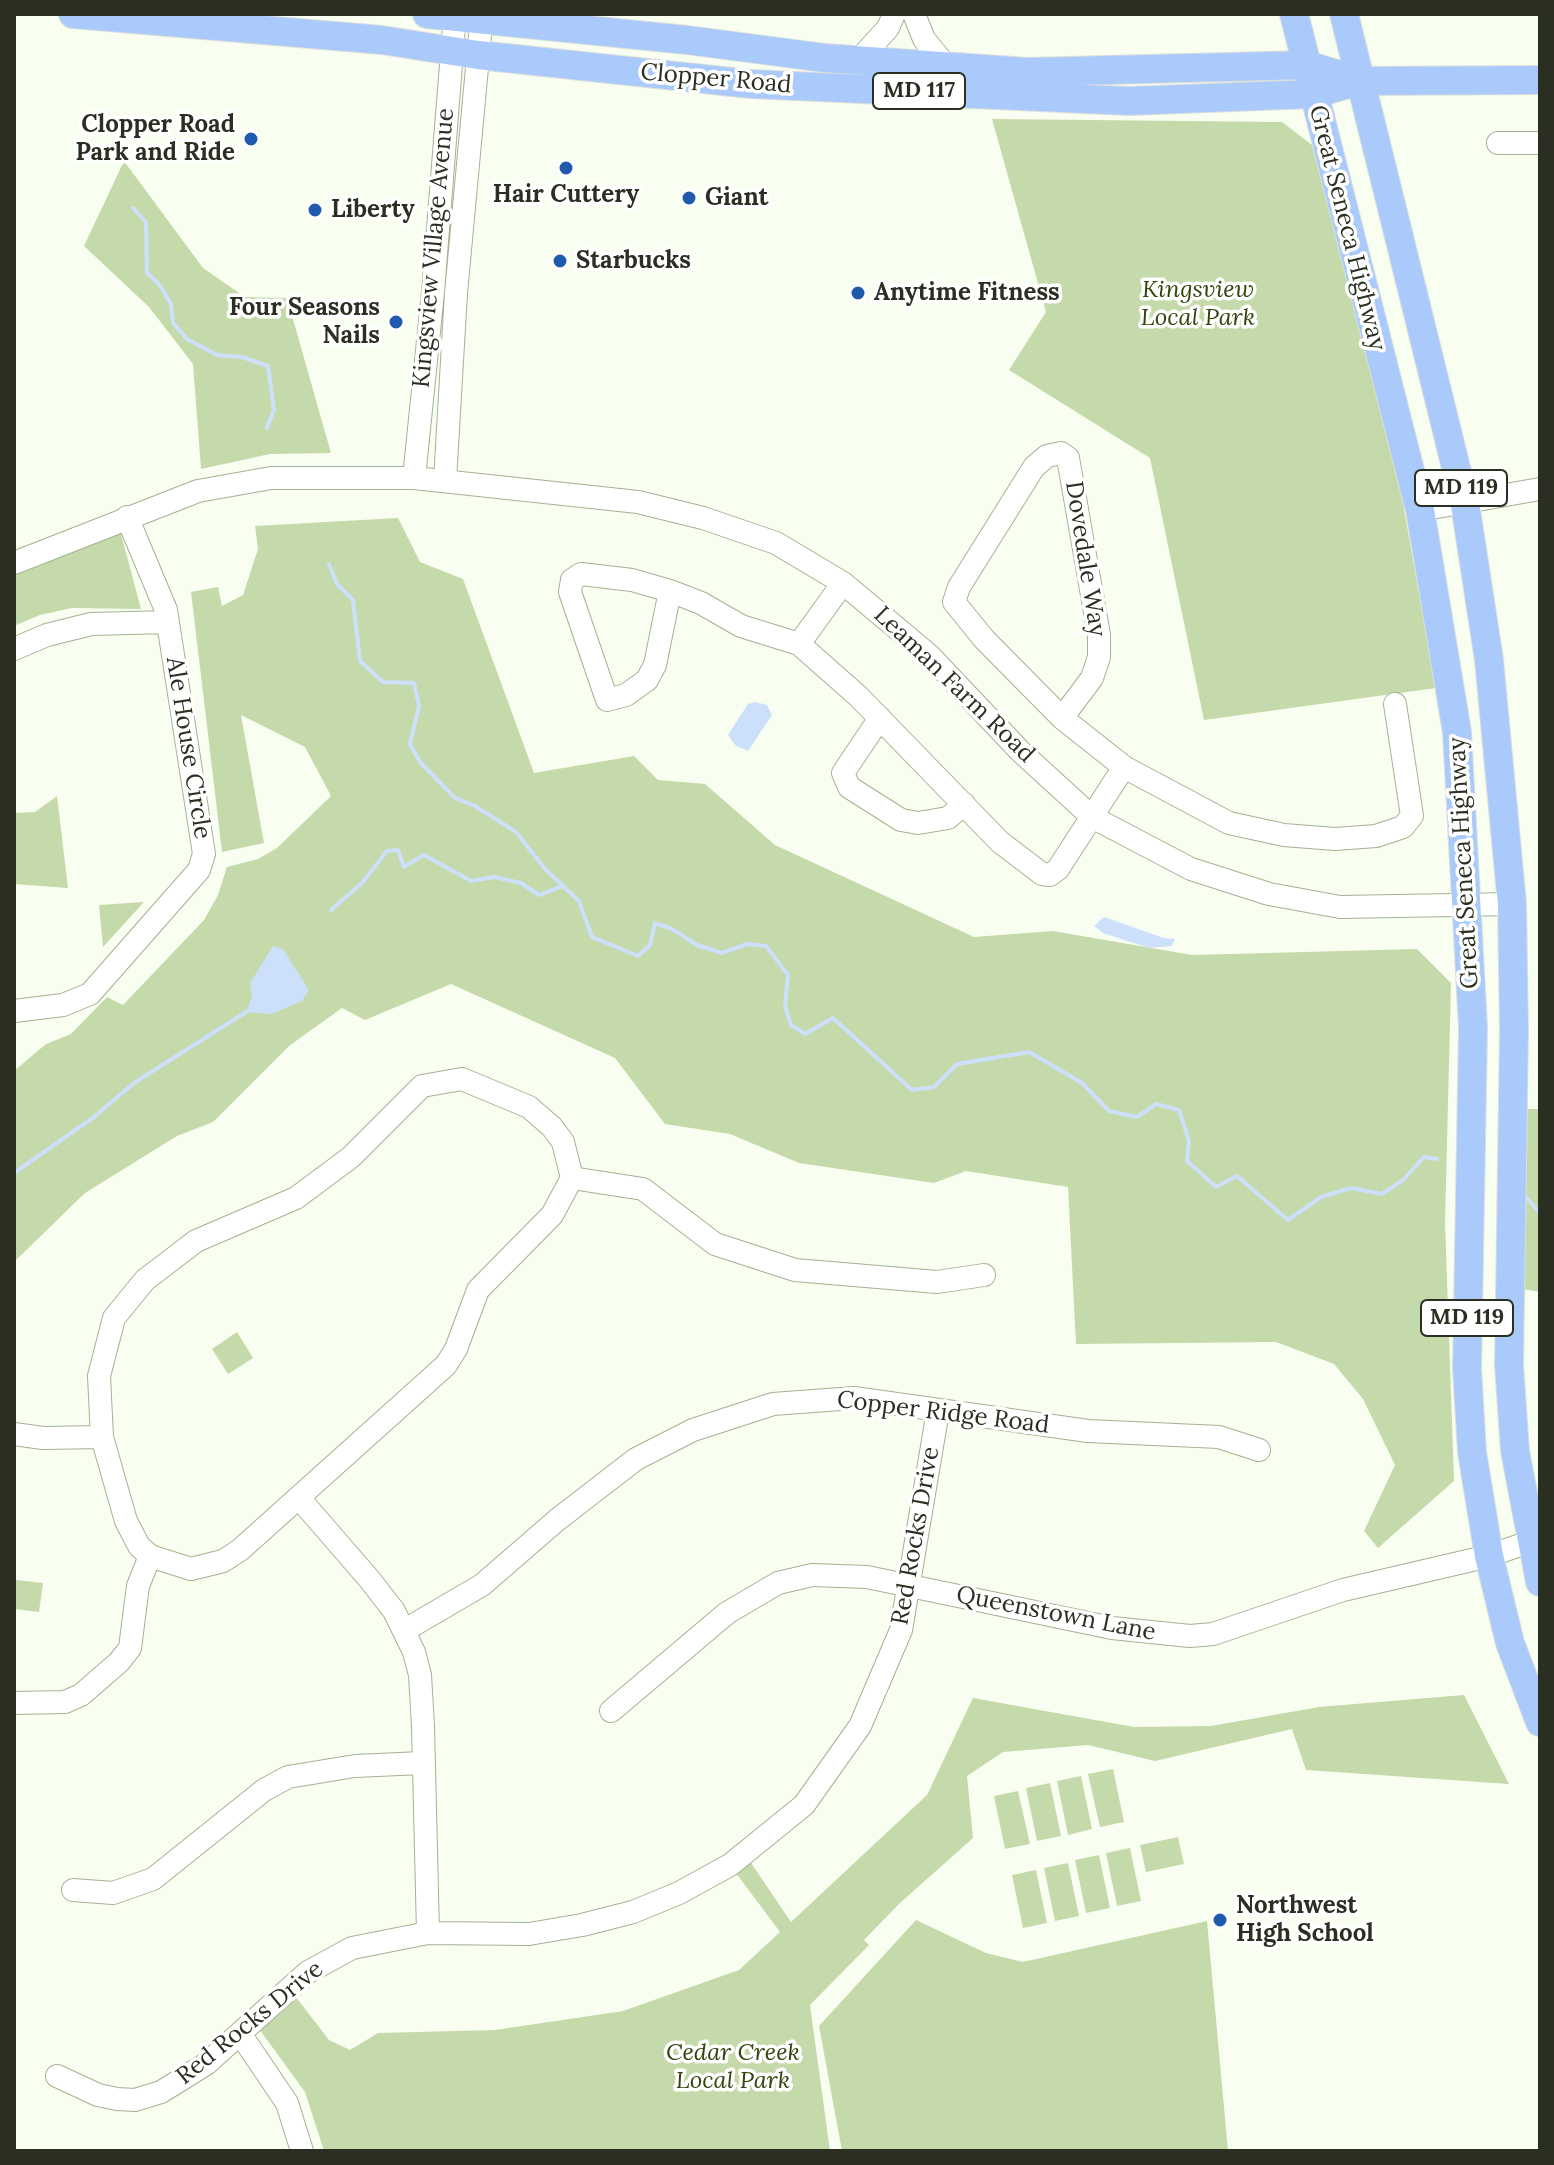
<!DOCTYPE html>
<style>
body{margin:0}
#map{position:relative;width:1554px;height:2165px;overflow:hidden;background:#f8fef0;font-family:Lora,serif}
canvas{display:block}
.frame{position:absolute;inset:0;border:16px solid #2a2f22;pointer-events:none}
</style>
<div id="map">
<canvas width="1554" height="2165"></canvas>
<div class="frame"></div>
</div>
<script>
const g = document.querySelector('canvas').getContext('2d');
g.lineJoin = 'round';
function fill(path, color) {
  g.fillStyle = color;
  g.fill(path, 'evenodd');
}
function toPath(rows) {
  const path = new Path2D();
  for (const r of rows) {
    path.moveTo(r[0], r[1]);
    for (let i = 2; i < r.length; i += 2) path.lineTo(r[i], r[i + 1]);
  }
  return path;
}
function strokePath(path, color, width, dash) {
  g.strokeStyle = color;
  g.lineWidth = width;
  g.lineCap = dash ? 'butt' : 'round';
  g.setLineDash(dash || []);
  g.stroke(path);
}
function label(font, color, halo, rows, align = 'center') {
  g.font = font + ' Lora,serif';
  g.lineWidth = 7;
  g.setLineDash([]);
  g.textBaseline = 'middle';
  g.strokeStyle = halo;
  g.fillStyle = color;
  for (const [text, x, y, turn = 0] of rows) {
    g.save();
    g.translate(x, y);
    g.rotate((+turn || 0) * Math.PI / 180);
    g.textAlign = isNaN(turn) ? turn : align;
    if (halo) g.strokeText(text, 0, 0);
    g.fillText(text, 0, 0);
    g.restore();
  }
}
fill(toPath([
 [992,119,1282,122,1316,148,1401,492,1436,688,1204,720,1150,458,1009,370,1046,312],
 [124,161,203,268,245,297,287,298,331,453,270,454,201,469,193,364,149,307,84,246],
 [398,518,420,562,463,579,534,773,634,756,658,780,705,784,775,845,974,937,1053,931,1192,955,1417,949,1451,983,1445,1222,1454,1481,1378,1548,1364,1531,1395,1465,1363,1399,1334,1364,1276,1342,1076,1344,1068,1187,966,1171,934,1183,799,1163,730,1134,665,1124,615,1058,451,984,365,1020,342,1008,289,1046,213,1122,177,1136,85,1193,14,1262,14,1071,46,1044,71,1034,107,997,123,1005,204,920,218,895,227,867,258,859,277,848,331,796,305,747,241,715,264,843,222,852,191,592,218,587,222,606,243,595,258,549,255,526],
 [110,533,121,534,141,609,72,608,40,615,14,626,14,575],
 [57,796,68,888,14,884,14,813,35,812],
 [144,902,103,947,99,905],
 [1526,1109,1540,1109,1540,1292,1522,1289],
 [237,1332,253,1358,228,1374,212,1349],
 [16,1580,43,1583,39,1612,14,1609],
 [1464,1695,1509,1784,1306,1770,1292,1729,1155,1761,1088,1745,1003,1752,967,1776,973,1838,900,1903,864,1940,869,1945,810,2005,830,2151,324,2151,305,2092,254,2022,289,1988,329,2040,350,2050,378,2033,495,2030,623,2011,739,1970,780,1932,730,1865,745,1854,791,1922,927,1795,973,1698,1134,1727,1211,1726,1319,1707],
 [1113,1769,1124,1822,1100,1827,1088,1774],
 [1081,1776,1092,1829,1068,1835,1057,1781],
 [1050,1783,1061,1836,1037,1841,1026,1788],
 [1018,1791,1030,1844,1005,1849,994,1796],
 [1178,1837,1184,1864,1146,1872,1140,1845],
 [1130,1848,1141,1901,1117,1906,1106,1853],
 [1099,1855,1110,1908,1086,1913,1075,1860],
 [1068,1863,1079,1916,1055,1921,1044,1868],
 [1036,1870,1047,1923,1023,1928,1012,1875],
 [916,1920,986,1953,1023,1962,1207,1921,1228,2151,842,2151,819,2026]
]), '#c5daaa');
fill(toPath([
 [755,702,767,705,772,715,748,751,736,746,728,735,748,704],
 [1104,917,1164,938,1175,939,1172,946,1149,948,1103,933,1094,926],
 [273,946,283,949,309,990,302,1001,271,1014,246,1012,252,997,250,983]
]), '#cce0fc');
strokePath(toPath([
 [133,208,146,222,147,273,159,284,171,304,173,323,187,339,217,355,242,357,268,366,274,410,267,428],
 [329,564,337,584,353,600,360,661,383,682,414,683,419,706,410,744,420,762,455,798,475,806,516,832,545,869,579,901,592,937,638,956,650,945,655,923,672,929,697,945,722,953,747,944,766,946,788,975,785,1006,791,1025,805,1034,833,1018,912,1090,934,1087,957,1064,1029,1052,1082,1083,1109,1111,1137,1117,1156,1104,1179,1110,1189,1141,1187,1161,1216,1187,1237,1176,1288,1220,1321,1197,1351,1188,1382,1194,1403,1180,1424,1157,1437,1159],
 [331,910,362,883,387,851,398,850,404,867,424,855,471,881,494,877,521,883,539,895,563,886],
 [14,1173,94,1117,134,1083,246,1012],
 [1524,1195,1540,1213]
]), '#cce0fc', 4);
const minor = toPath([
 [914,14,924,39,945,65],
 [858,61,888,28,894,14],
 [1498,143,1540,143],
 [1061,453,1068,458,1099,635,1099,657,1092,678,1062,718,984,639,954,602,959,587,1034,467,1047,456,1061,453],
 [414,478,433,292,455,14],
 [445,480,456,293,482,14],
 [1420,510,1540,489],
 [14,563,198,491,271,478,414,478,638,502,703,518,776,543,843,583,930,656,1020,751,1092,817,1191,869,1269,894,1340,907,1512,904],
 [581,574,632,580,670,591,655,665,647,680,626,695,607,700,570,592,572,580,581,574],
 [670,591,701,603,741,626,799,644,858,696,1000,842,1042,874,1050,875,1058,869,1124,767],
 [799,644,843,583],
 [14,649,47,635,91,624,168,622],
 [880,718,843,773,849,787,901,820,918,823,948,818,964,804],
 [1062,718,1124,767,1229,823,1284,835,1335,839,1376,836,1403,827,1412,816,1395,704],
 [14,1011,63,1005,90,994,199,870,204,854,166,610,127,517],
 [462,1079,529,1107,552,1127,563,1142,572,1178,552,1215,478,1290,456,1349,446,1365,240,1550,223,1561,191,1569,150,1556,139,1546,126,1521,102,1437,99,1376,114,1318,145,1280,196,1241,296,1198,351,1157,422,1086,462,1079],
 [572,1178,643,1189,715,1244,795,1270,937,1282,984,1275],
 [14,1434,43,1438,102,1437],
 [299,1498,370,1580,394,1611,414,1652,420,1675,423,1726,428,1933],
 [405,1630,482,1585,557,1520,636,1459,693,1430,773,1404,854,1398,1088,1431,1219,1437,1259,1450],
 [14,1703,65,1702,81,1695,119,1662,130,1648,138,1586,150,1556],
 [611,1711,727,1613,778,1583,812,1575,867,1577,1112,1628,1190,1636,1213,1634,1343,1590,1489,1556,1540,1538],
 [73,1890,113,1893,153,1879,264,1790,288,1777,355,1766,422,1763],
 [241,2035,287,2103,302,2151],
 [57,2076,98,2095,117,2099,135,2100,161,2092,206,2064,308,1972,352,1948,428,1933,529,1934,582,1925,633,1912,679,1893,730,1865,804,1805,860,1726,901,1630,938,1411]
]);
const major = toPath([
 [73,14,382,40,478,55,751,84,1129,101,1313,94,1359,81],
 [427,14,687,40,825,58,1028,72,1307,65,1359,81,1540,80],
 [1294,14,1420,510,1457,732,1473,1028,1467,1369,1472,1452,1489,1556,1510,1643,1540,1722],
 [1344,14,1465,504,1489,660,1512,904,1514,1031,1509,1365,1515,1451,1540,1582]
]);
strokePath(minor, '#a3b292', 24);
strokePath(major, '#dddedc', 30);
strokePath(minor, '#fff', 22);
strokePath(major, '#a9cafa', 28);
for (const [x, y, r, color] of [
 [251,139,8,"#205aac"],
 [566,168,8,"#205aac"],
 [689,198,8,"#205aac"],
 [315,210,8,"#205aac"],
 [560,261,8,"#205aac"],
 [858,293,8,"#205aac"],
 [396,322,8,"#205aac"],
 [1220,1920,8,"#205aac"]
]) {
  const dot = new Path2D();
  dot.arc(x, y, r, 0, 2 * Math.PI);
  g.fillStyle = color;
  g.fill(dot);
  strokePath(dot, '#fff', 3);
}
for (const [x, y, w] of [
 [919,91,92],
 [1461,488,92],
 [1467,1318,92]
]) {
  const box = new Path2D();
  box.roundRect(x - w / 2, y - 18, w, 36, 6);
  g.fillStyle = '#fff';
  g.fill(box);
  strokePath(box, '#2a2f22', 2);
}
label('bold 22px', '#2a2f22', null, [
 ["MD 117",919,91],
 ["MD 119",1461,488],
 ["MD 119",1467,1318]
]);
label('24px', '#2a2f22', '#fff', [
 ["Clopper Road",716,79,5],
 ["Great Seneca Highway",1347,228,76],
 ["Kingsview Village Avenue",434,248,-85],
 ["Dovedale Way",1085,559,81],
 ["Leaman Farm Road",954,685,44],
 ["Ale House Circle",188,748,81],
 ["Great Seneca Highway",1464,863,-93],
 ["Copper Ridge Road",943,1413,7],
 ["Red Rocks Drive",916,1536,-80],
 ["Queenstown Lane",1056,1614,11],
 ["Red Rocks Drive",250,2023,-39]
]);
label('bold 24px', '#2a2f22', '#fff', [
 ["Clopper Road",235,125,"right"],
 ["Park and Ride",235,153,"right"],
 ["Hair Cuttery",566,195,"center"],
 ["Giant",705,198],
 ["Liberty",331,210],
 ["Starbucks",576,261],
 ["Anytime Fitness",874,293],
 ["Four Seasons",380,308,"right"],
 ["Nails",380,336,"right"],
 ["Northwest",1236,1906],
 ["High School",1236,1934]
], 'left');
label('italic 24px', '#32450d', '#fff', [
 ["Kingsview",1198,290],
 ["Local Park",1198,318],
 ["Cedar Creek",733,2053],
 ["Local Park",733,2081]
]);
</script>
